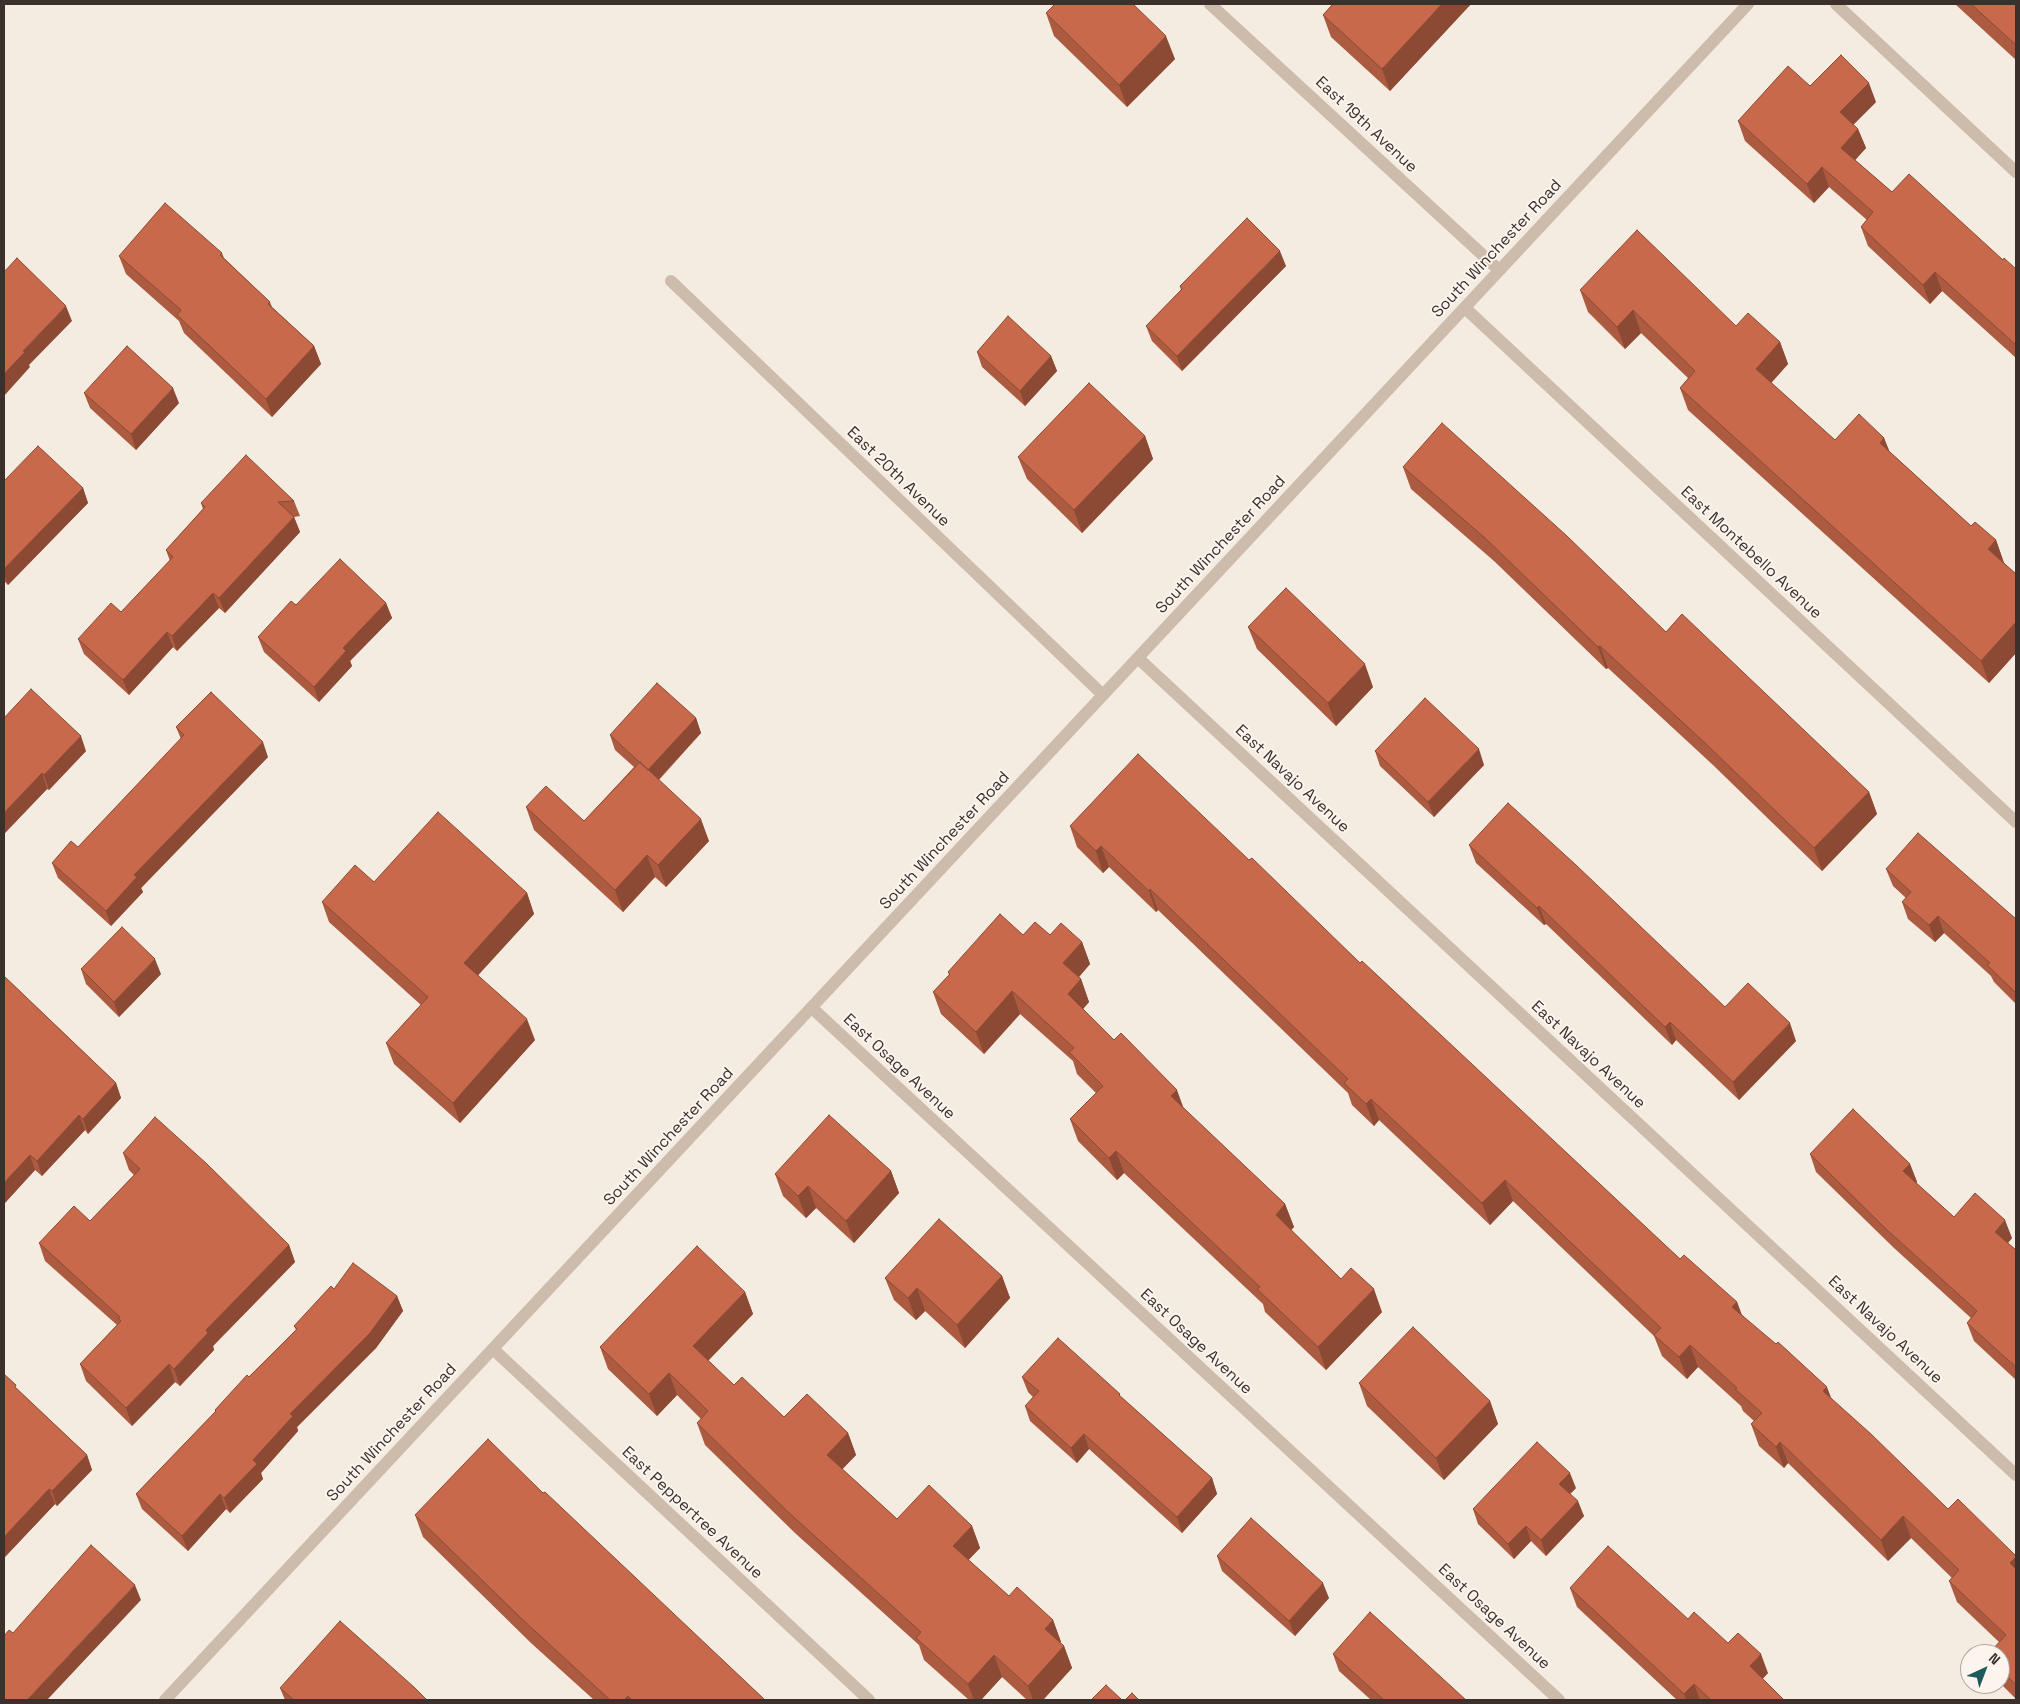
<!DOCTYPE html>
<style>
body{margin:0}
#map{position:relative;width:2020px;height:1704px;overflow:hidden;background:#f4ebe1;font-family:"Space Grotesk",sans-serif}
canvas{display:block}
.frame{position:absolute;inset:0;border:5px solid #3b302b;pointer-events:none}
.north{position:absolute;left:1960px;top:1644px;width:50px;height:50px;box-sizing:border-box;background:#fbf5ee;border:1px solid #aea6a0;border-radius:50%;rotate:43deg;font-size:14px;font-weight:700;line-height:20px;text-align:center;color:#3b302b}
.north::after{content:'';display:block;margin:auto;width:18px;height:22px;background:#1f5a5e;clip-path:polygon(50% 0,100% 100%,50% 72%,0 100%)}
</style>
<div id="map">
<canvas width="2020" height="1704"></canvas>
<div class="frame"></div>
<div class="north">N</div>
</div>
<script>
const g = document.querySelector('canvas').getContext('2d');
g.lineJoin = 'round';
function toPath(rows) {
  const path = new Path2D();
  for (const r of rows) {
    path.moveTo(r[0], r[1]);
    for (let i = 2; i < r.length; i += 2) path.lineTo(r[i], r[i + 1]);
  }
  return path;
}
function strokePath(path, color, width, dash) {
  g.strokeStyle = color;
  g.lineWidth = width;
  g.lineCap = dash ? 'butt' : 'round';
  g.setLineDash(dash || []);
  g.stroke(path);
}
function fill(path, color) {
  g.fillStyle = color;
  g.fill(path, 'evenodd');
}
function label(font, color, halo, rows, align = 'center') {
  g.font = font + ' "Space Grotesk",sans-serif';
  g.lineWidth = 4;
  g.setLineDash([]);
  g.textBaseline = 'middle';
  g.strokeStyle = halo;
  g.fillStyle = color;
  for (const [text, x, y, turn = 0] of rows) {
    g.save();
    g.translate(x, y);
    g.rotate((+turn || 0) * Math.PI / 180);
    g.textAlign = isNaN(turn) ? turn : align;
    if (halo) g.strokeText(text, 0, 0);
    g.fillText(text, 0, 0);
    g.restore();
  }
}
strokePath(toPath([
 [1210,4,1499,270],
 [1836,4,2016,172],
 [671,281,1103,695],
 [1465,308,2016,822],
 [1138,658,2016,1475],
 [812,1008,1559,1700],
 [493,1349,869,1700],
 [165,1700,1748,4]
]), '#cdbbac', 12);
fill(toPath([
 [1333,4,1471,4,1390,91,1331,37,1323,15],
 [1955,4,2016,4,2016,60],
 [1046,13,1175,59,1127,107,1054,36],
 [1810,86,1876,102,1853,125,1858,129,1866,148,1855,160,1892,192,2003,260,2016,269,2016,358,1942,291,1930,304,1868,246,1861,227,1867,220,1829,187,1814,203,1745,141,1738,121],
 [222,253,224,258,270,302,272,307,314,346,321,364,272,417,184,333,179,321,126,274,119,256],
 [1286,266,1182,371,1152,341,1146,326,1181,290,1180,286],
 [1580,290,1736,326,1780,342,1788,364,1771,383,1835,440,1884,438,1889,451,1971,526,1996,540,2004,563,2016,574,2016,653,1989,683,1688,410,1680,388,1688,378,1641,333,1625,349,1588,312],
 [977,352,1051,356,1057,371,1025,406,982,367],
 [84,393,179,403,136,450,90,408],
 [1145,436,1153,459,1082,533,1027,479,1018,457],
 [1403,467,1666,632,1869,792,1877,814,1822,871,1713,765,1608,668,1606,669,1494,561,1411,489],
 [4,481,83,488,88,503,8,585,4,581],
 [294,501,300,516,294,517,300,532,225,613,219,608,177,651,173,647,129,695,84,654,78,639,121,612,170,561,166,550,203,509,201,503],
 [386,603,392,618,350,661,352,666,319,702,264,652,258,637,296,605],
 [1248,627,1373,687,1336,726,1257,649],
 [4,718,86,751,49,790,47,789,4,834],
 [696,718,701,733,659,780,709,841,666,887,655,877,623,912,534,830,526,807,584,821,634,767,615,750,610,735],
 [176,727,268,757,141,888,143,892,111,926,58,878,52,863,78,847,181,739],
 [1375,751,1484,765,1434,817,1380,766],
 [1070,826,1249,860,1680,1259,1737,1302,1741,1314,1831,1398,1948,1509,2016,1556,2016,1699,2000,1683,2000,1654,1999,1642,1957,1602,1949,1581,1952,1578,1911,1538,1888,1561,1788,1463,1784,1468,1759,1446,1751,1424,1754,1421,1743,1411,1741,1406,1698,1367,1687,1379,1662,1356,1654,1336,1513,1201,1490,1225,1379,1120,1374,1126,1352,1105,1348,1093,1158,910,1156,912,1109,867,1103,873,1077,847],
 [1469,845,1725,1007,1796,1041,1739,1100,1676,1040,1672,1045,1546,924,1544,925,1476,863],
 [1886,869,2016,919,2016,1004,1994,982,1991,976,1944,933,1935,942,1908,919,1902,902,1906,898,1893,886],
 [374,882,527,893,534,914,478,975,535,1040,460,1123,394,1064,386,1043,421,1005,329,922,322,902],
 [1023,935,1050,935,1082,942,1090,964,1079,977,1081,979,1089,1002,1083,1009,1184,1109,1285,1204,1294,1227,1291,1230,1341,1279,1382,1312,1326,1370,1265,1312,1263,1304,1124,1173,1117,1180,1078,1141,1070,1119,1096,1093,1077,1074,1073,1061,1020,1014,984,1054,941,1014,933,992,949,975,948,972],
 [81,969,161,974,119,1017,86,984],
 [4,976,116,1083,121,1098,88,1134,85,1130,42,1176,35,1170,4,1204],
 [123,1153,289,1245,295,1262,213,1346,214,1350,180,1386,175,1382,132,1426,86,1381,80,1364,117,1325,45,1261,39,1243,90,1221,134,1175,129,1170],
 [1810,1154,1910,1164,1917,1182,1916,1183,1954,1217,2012,1238,2008,1243,2016,1250,2016,1380,1974,1341,1967,1323,1971,1318,1894,1248,1816,1172],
 [891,1171,899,1193,854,1243,816,1208,806,1218,783,1196,775,1174],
 [1002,1276,1010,1298,965,1348,925,1311,916,1320,894,1300,885,1278],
 [334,1289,397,1296,403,1311,376,1348,297,1427,298,1431,261,1473,263,1479,230,1513,226,1509,188,1551,142,1509,136,1494,216,1411,215,1410,296,1330,294,1326],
 [745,1292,753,1314,708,1361,734,1385,784,1417,848,1433,856,1455,842,1469,897,1519,972,1526,980,1548,968,1560,1009,1596,1053,1620,1061,1642,1060,1643,1064,1646,1072,1668,1043,1700,1027,1700,1002,1677,981,1700,969,1700,924,1660,919,1645,795,1533,705,1445,697,1423,701,1419,677,1395,657,1416,608,1369,600,1347],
 [4,1374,18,1390,87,1455,92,1470,57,1506,55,1504,4,1558],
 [1022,1377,1121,1397,1212,1478,1217,1494,1182,1533,1089,1449,1077,1463,1030,1421,1025,1406,1033,1397,1028,1392],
 [1359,1383,1490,1401,1498,1424,1444,1480,1367,1406],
 [1576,1488,1570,1494,1584,1516,1546,1556,1531,1541,1514,1559,1478,1524,1473,1509],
 [543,1493,765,1700,594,1700,531,1643,423,1537,415,1515],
 [1217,1556,1329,1598,1295,1636,1222,1571],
 [1570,1588,1688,1619,1728,1643,1768,1673,1762,1679,1784,1700,1677,1700,1577,1607],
 [1333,1654,1466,1700,1371,1700,1339,1671],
 [280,1688,427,1700,285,1700]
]), '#ac5a40');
fill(toPath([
 [1442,4,1471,4,1390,91,1382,69],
 [1166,36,1175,59,1127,107,1119,85],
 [1869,83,1876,102,1847,131,1840,112],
 [1858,129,1866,148,1848,168,1841,148],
 [1822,167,1829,187,1814,203,1807,184],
 [1280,251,1286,266,1182,371,1177,356],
 [1935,272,1942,291,1930,304,1923,285],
 [66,306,72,321,29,365,30,367,4,396,4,374,23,351],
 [1633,310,1641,333,1625,349,1617,327],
 [1780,342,1788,364,1764,391,1756,369],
 [314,346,321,364,272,417,266,399],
 [1051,356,1057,371,1025,406,1020,391],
 [173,388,179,403,136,450,131,434],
 [1145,436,1153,459,1082,533,1074,510],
 [1884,438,1893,460,1880,443],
 [83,488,88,503,8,585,4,575,4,569],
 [294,517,300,532,225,613,219,598],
 [1996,540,2004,563,1988,549],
 [213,593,219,608,177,651,172,636],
 [386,603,392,618,350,661,352,666,319,702,314,687,343,648],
 [2016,622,2016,653,1989,683,1981,661],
 [167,632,173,647,129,695,123,680],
 [1600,646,1608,668,1606,669,1598,647],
 [1365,664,1373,687,1336,726,1328,703],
 [696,718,701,733,653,785,648,770],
 [81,736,86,751,49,790,44,775],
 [263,742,268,757,141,888,143,892,111,926,106,911,134,875],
 [1479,749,1484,765,1434,817,1428,802],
 [42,773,47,789,4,834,4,813],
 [1869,792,1877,814,1822,871,1814,848],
 [701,819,709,841,666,887,658,865],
 [1101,846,1109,867,1103,873,1096,851],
 [647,855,655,877,623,912,615,890],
 [1150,889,1158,910,1156,912,1149,891],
 [527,893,534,914,471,983,464,963],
 [1539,906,1546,924,1544,925,1537,908],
 [1938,916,1944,933,1935,942,1929,925],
 [1082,942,1090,964,1071,986,1063,963],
 [155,959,161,974,119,1017,114,1002],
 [1081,979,1089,1002,1076,1017,1068,994],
 [1012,991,1020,1014,984,1054,976,1032],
 [527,1019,535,1040,460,1123,453,1103],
 [1670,1022,1676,1040,1672,1045,1665,1027],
 [1790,1023,1796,1041,1739,1100,1733,1082],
 [116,1083,121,1098,88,1134,83,1119],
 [1177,1090,1185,1112,1171,1096],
 [1371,1099,1379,1120,1374,1126,1366,1104],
 [79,1115,85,1130,42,1176,37,1161],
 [1116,1151,1124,1173,1117,1180,1109,1158],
 [30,1155,35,1170,4,1204,4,1183],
 [1910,1164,1917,1182,1910,1190,1903,1171],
 [891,1171,899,1193,854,1243,846,1221],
 [1505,1180,1513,1201,1490,1225,1482,1203],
 [808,1186,816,1208,806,1218,798,1196],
 [1285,1204,1294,1227,1284,1237,1276,1215],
 [2005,1220,2012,1238,2002,1250,1995,1232],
 [289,1245,295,1262,213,1346,214,1350,180,1386,174,1369,206,1330],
 [1002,1276,1010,1298,965,1348,957,1325],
 [917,1288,925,1311,916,1320,908,1298],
 [1374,1289,1382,1312,1326,1370,1318,1347],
 [745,1292,753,1314,701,1368,693,1346],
 [397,1296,403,1311,376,1348,297,1427,298,1431,261,1473,263,1479,230,1513,224,1498,253,1460,290,1414],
 [1737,1302,1745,1323,1732,1307],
 [1690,1345,1698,1367,1687,1379,1679,1357],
 [169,1364,175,1382,132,1426,126,1408],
 [669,1373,677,1395,657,1416,649,1394],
 [1827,1387,1835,1408,1823,1391],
 [1490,1401,1498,1424,1444,1480,1436,1458],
 [848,1433,856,1455,835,1477,827,1455],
 [1084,1434,1089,1449,1077,1463,1071,1448],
 [1780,1442,1788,1463,1784,1468,1776,1447],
 [87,1455,92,1470,57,1506,52,1491],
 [1570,1473,1576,1488,1565,1499,1559,1484],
 [1212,1478,1217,1494,1182,1533,1177,1517],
 [49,1489,55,1504,4,1558,4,1537],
 [220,1494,226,1509,188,1551,182,1536],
 [1578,1501,1584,1516,1546,1556,1541,1540],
 [1903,1516,1911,1538,1888,1561,1881,1540],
 [972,1526,980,1548,961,1568,953,1546],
 [1526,1526,1531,1541,1514,1559,1508,1544],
 [2016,1557,2016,1579,2010,1563],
 [1323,1583,1329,1598,1295,1636,1289,1621],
 [135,1585,141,1600,47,1700,27,1700],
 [1053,1620,1061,1642,1053,1651,1045,1629],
 [1064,1646,1072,1668,1043,1700,1033,1700,1028,1686],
 [1761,1654,1768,1673,1757,1685,1750,1666],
 [994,1655,1002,1677,981,1700,974,1700,968,1684],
 [1694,1684,1700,1700,1686,1700,1684,1694],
 [628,1696,629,1700,624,1700]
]), '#8c4a34');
const building = toPath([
 [1055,4,1133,4,1166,36,1119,85,1046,13,1055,4],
 [1333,4,1442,4,1382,69,1323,15,1333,4],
 [1971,4,2016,4,2016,45,1971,4],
 [1841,55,1869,83,1840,112,1858,129,1841,148,1892,192,1909,174,2003,260,2004,258,2016,269,2016,345,1935,272,1923,285,1861,227,1873,212,1822,167,1807,184,1738,121,1788,66,1810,86,1841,55],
 [165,203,222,253,220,255,270,302,268,304,314,346,266,399,177,315,181,310,119,256,165,203],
 [1247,218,1280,251,1177,356,1146,326,1182,289,1180,286,1247,218],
 [1637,230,1736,326,1748,313,1780,342,1756,369,1835,440,1859,414,1884,438,1880,443,1971,526,1975,522,1996,540,1988,549,2016,574,2016,622,1981,661,1680,388,1695,371,1633,310,1617,327,1580,290,1637,230],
 [17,258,66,306,23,351,25,352,4,374,4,272,17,258],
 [1008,316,1051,356,1020,391,977,352,1008,316],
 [127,346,173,388,131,434,84,393,127,346],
 [1089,383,1145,436,1074,510,1018,457,1089,383],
 [1442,423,1567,536,1666,632,1682,614,1869,792,1814,848,1705,743,1600,646,1598,647,1485,538,1403,467,1442,423],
 [38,446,83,488,4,569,4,481,38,446],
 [246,455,294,501,278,502,294,517,219,598,213,593,172,636,167,632,123,680,78,639,111,603,121,612,173,557,166,550,205,507,201,503,246,455],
 [340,559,386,603,343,648,346,651,314,687,258,637,291,601,296,605,340,559],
 [1286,588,1365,664,1328,703,1248,627,1286,588],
 [657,683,696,718,648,770,610,735,657,683],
 [31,689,81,736,44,775,42,773,4,813,4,718,31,689],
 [211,692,263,742,134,875,137,877,106,911,52,863,71,841,78,847,184,735,176,727,211,692],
 [1425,698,1479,749,1428,802,1375,751,1425,698],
 [1138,754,1249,860,1252,858,1360,963,1362,961,1680,1259,1684,1255,1737,1302,1732,1307,1776,1344,1778,1342,1827,1387,1823,1391,1871,1434,1948,1509,1958,1499,2016,1556,2016,1557,2010,1563,2016,1569,2016,1685,2000,1669,2000,1654,1988,1654,2006,1635,1949,1581,1959,1570,1903,1516,1881,1540,1780,1442,1776,1447,1751,1424,1762,1413,1735,1389,1737,1388,1690,1345,1679,1357,1654,1335,1661,1328,1505,1180,1482,1203,1371,1099,1366,1104,1344,1083,1348,1079,1150,889,1149,891,1101,846,1096,851,1070,826,1138,754],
 [640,762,701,819,658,865,647,855,615,890,526,807,546,786,584,821,640,762],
 [1508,803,1576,865,1725,1007,1748,983,1790,1023,1733,1082,1670,1022,1665,1027,1539,906,1537,908,1469,845,1508,803],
 [438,812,527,893,464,963,527,1019,453,1103,386,1043,428,997,322,902,355,865,374,882,438,812],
 [1918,833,2016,919,2016,993,1987,965,1990,963,1938,916,1929,925,1902,902,1911,892,1886,869,1918,833],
 [1000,914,1023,935,1035,922,1050,935,1061,923,1082,942,1063,963,1081,979,1068,994,1114,1040,1121,1033,1177,1090,1171,1096,1285,1204,1276,1215,1341,1279,1351,1268,1374,1289,1318,1347,1257,1289,1260,1287,1116,1151,1109,1158,1070,1119,1103,1086,1069,1052,1074,1048,1012,991,976,1032,933,992,950,974,948,972,1000,914],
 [122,927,155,959,114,1002,81,969,122,927],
 [4,976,116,1083,83,1119,79,1115,37,1161,30,1155,4,1183,4,976],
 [1853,1109,1910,1164,1903,1171,1954,1217,1975,1193,2005,1220,1995,1232,2016,1250,2016,1367,1967,1323,1977,1311,1887,1230,1810,1154,1853,1109],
 [829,1115,891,1171,846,1221,808,1186,798,1196,775,1174,829,1115],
 [155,1117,207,1164,289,1245,206,1330,208,1333,174,1369,169,1364,126,1408,80,1364,121,1321,118,1318,120,1317,39,1243,74,1206,90,1221,140,1169,123,1153,155,1117],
 [939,1219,1002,1276,957,1325,917,1288,908,1298,885,1278,939,1219],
 [697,1246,745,1292,693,1346,734,1385,742,1377,784,1417,807,1394,848,1433,827,1455,897,1519,929,1485,972,1526,953,1546,1009,1596,1017,1587,1053,1620,1045,1629,1064,1646,1028,1686,994,1655,968,1684,916,1638,921,1632,787,1511,697,1423,708,1411,669,1373,649,1394,600,1347,697,1246],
 [353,1263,397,1296,370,1333,290,1414,293,1416,253,1460,257,1464,224,1498,220,1494,182,1536,136,1494,216,1411,215,1410,247,1375,249,1377,297,1329,294,1326,331,1286,334,1289,353,1263],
 [1413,1327,1490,1401,1436,1458,1359,1383,1413,1327],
 [1058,1338,1120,1394,1119,1395,1212,1478,1177,1517,1084,1434,1071,1448,1025,1406,1039,1391,1022,1377,1058,1338],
 [4,1374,16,1385,15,1387,87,1455,52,1491,49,1489,4,1537,4,1446,5,1446,4,1445,4,1374],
 [488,1439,543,1493,545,1492,765,1700,632,1700,628,1696,624,1700,610,1700,523,1620,415,1515,488,1439],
 [1537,1442,1570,1473,1559,1484,1578,1501,1541,1540,1526,1526,1508,1544,1473,1509,1537,1442],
 [1251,1518,1323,1583,1289,1621,1217,1556,1251,1518],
 [91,1545,135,1585,27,1700,4,1700,4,1636,9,1630,13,1633,91,1545],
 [1608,1546,1688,1619,1694,1612,1728,1643,1738,1633,1761,1654,1750,1666,1784,1700,1711,1700,1694,1684,1684,1694,1570,1588,1608,1546],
 [1370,1612,1466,1700,1384,1700,1333,1654,1370,1612],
 [340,1621,415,1688,427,1700,294,1700,280,1688,340,1621],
 [1106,1685,1122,1700,1091,1700,1106,1685],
 [1132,1693,1139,1700,1125,1700,1132,1693]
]);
fill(building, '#c8694b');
strokePath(building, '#8c4a34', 1);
label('16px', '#3b302b', '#fbf5ee', [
 ["East 19th Avenue",1366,125,43],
 ["South Winchester Road",1497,249,-47],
 ["East 20th Avenue",898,477,44],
 ["South Winchester Road",1221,545,-47],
 ["East Montebello Avenue",1751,553,43],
 ["East Navajo Avenue",1292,779,43],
 ["South Winchester Road",945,841,-47],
 ["East Navajo Avenue",1588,1055,43],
 ["East Osage Avenue",899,1067,43],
 ["South Winchester Road",669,1137,-47],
 ["East Navajo Avenue",1885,1330,43],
 ["East Osage Avenue",1196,1342,43],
 ["South Winchester Road",392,1433,-47],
 ["East Peppertree Avenue",692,1513,43],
 ["East Osage Avenue",1494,1617,43]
]);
</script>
